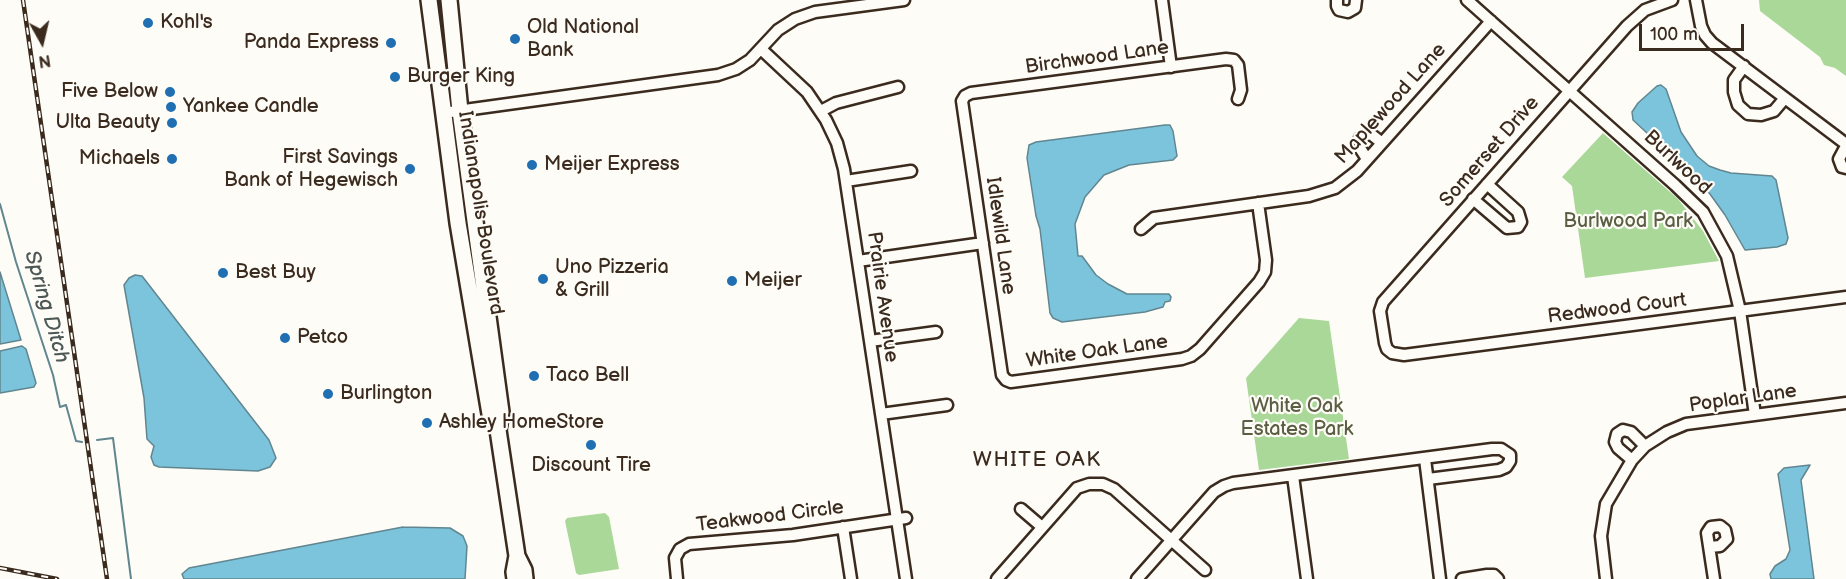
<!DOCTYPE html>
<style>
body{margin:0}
#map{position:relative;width:1846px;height:579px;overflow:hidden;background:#fdfcf7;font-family:"Balsamiq Sans",sans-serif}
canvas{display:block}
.north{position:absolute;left:12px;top:12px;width:60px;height:60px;-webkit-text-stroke:4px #fdfcf7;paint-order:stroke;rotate:172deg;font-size:16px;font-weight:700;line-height:24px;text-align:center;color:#3b2a1e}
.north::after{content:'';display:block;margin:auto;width:21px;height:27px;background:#3b2a1e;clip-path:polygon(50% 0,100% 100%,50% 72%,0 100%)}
.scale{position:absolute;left:1639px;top:24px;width:105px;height:27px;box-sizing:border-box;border:3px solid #3b2a1e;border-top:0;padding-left:8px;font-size:18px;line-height:21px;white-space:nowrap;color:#3b2a1e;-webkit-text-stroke:4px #fdfcf7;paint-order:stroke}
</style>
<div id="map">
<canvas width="1846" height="579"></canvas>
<div class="north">N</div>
<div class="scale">100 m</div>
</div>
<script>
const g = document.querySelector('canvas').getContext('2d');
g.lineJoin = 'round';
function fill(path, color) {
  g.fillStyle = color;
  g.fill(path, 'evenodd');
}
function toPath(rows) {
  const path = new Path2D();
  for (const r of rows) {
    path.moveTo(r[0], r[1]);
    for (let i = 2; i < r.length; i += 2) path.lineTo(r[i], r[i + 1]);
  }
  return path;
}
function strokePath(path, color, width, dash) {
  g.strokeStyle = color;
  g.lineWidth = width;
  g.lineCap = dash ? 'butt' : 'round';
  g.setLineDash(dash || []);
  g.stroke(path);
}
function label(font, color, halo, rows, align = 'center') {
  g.font = font + ' "Balsamiq Sans",sans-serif';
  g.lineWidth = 4.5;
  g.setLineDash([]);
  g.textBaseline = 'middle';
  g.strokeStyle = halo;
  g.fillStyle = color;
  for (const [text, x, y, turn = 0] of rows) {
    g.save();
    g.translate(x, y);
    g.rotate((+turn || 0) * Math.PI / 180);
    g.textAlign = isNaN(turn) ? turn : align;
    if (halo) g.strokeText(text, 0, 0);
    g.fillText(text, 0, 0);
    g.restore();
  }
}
fill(toPath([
 [1759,0,1846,0,1846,76,1835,68,1824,65,1820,57,1760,11],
 [1603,133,1678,199,1703,231,1719,261,1585,278,1572,186,1562,177],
 [1299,318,1329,321,1349,459,1259,470,1246,378],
 [605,513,609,517,619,569,579,575,576,573,565,521,567,518,574,517]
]), '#aad898');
const water = toPath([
 [1661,85,1666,89,1681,132,1697,156,1709,166,1720,170,1731,173,1772,176,1776,180,1788,238,1786,244,1777,247,1745,250,1725,215,1710,194,1690,173,1633,120,1632,112,1638,103,1657,86,1661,85],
 [1165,125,1170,125,1173,131,1177,156,1173,160,1129,165,1104,175,1085,197,1075,224,1078,256,1082,256,1096,275,1108,284,1127,294,1169,294,1171,297,1170,301,1165,302,1163,307,1145,312,1062,322,1053,318,1050,313,1040,229,1036,216,1027,158,1029,145,1036,142,1165,125],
 [0,272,21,340,0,344,0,272],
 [135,275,142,276,269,440,276,458,270,467,258,471,159,467,154,465,151,457,154,446,147,439,144,398,124,285,129,278,135,275],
 [22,346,26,349,36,383,34,387,0,393,0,351,22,346],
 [1810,465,1801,480,1814,579,1771,579,1770,574,1775,566,1786,559,1790,550,1778,474,1784,468,1810,465],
 [403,527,450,528,463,536,467,546,465,579,184,579,182,574,189,568,403,527]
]);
fill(water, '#7bc4dc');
strokePath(water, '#618690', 1.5);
strokePath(toPath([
 [0,204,16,262,53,375,60,407,66,405,76,441,82,442],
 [97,440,113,438,131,579]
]), '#618690', 2);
const minor = toPath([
 [1162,0,1171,67],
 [1337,0,1337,6,1339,10,1348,12,1355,8,1356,0],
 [1467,0,1675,185,1703,212,1727,256,1740,311,1755,415],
 [1672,0,1645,10,1627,26,1383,302,1380,311,1385,343,1387,349,1392,353,1404,355,1846,297],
 [1696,0,1701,26,1705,35,1712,43,1846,144],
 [761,49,807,92,826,120,837,143,844,169,906,579],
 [1744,66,1734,80,1734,92,1738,105,1748,114,1761,115,1774,111,1785,98],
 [1238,99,1241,90,1238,65,1234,60,1226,59,971,93,965,96,962,101,1002,375,1006,380,1011,382,1182,359,1191,356,1200,349,1259,282,1265,272,1266,260,1258,203],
 [821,111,836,103,898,87],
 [443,113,718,75,736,69,750,60,778,30,795,19,815,12,904,0],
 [1846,146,1839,159,1842,167,1846,168],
 [1367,159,1360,148,1360,138,1367,134,1372,135,1382,143],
 [846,181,911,171],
 [1473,199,1507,228,1518,227,1521,222,1518,212,1487,184],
 [1141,229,1154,218,1309,196,1335,188,1357,171,1491,21],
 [858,261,983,243],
 [870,341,936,332],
 [881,414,947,405],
 [1425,459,1440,579],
 [1632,460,1618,448,1615,442,1617,434,1623,430,1631,432,1645,446],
 [1293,476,1307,579],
 [1021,509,1042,527],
 [843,527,851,579],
 [1710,547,1720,546,1727,539,1725,530,1720,526,1711,527,1707,533,1714,579],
 [677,579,675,558,680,549,689,544,793,535,906,518],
 [997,579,1077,488,1089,484,1103,484,1114,489,1205,570],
 [1137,579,1214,492,1224,486,1233,483,1492,449,1501,449,1510,455,1510,461,1506,467,1499,470,1428,479],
 [1462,579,1487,575,1494,575,1498,579],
 [1606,579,1601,536,1606,504,1632,460,1645,446,1667,432,1686,424,1846,403]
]);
const highway = toPath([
 [429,0,458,223,490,414,498,430,517,556,524,570,525,579],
 [449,0,460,111,501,412,498,430],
 [515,579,514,572,517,556]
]);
strokePath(minor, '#3b2a1e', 15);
strokePath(highway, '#3b2a1e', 20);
strokePath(minor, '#fdfcf7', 10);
strokePath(highway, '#fdfcf7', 15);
const rail = toPath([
 [23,0,107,579],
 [0,568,57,579]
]);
strokePath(rail, '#3b2a1e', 4.5);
strokePath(rail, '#fdfcf7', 2, [7]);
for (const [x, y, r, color] of [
 [148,23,6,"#1f6fb2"],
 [515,39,6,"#1f6fb2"],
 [391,43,6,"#1f6fb2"],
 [395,77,6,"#1f6fb2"],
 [170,92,6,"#1f6fb2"],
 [171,107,6,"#1f6fb2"],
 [172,123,6,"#1f6fb2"],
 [172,159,6,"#1f6fb2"],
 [532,165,6,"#1f6fb2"],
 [410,169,6,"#1f6fb2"],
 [223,273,6,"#1f6fb2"],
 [543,279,6,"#1f6fb2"],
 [732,281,6,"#1f6fb2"],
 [285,338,6,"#1f6fb2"],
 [534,376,6,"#1f6fb2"],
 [328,394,6,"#1f6fb2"],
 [427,423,6,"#1f6fb2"],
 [591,445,6,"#1f6fb2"]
]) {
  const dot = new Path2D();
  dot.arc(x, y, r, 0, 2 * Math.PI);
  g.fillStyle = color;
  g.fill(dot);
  strokePath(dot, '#fdfcf7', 2);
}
label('20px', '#3b2a1e', '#fdfcf7', [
 ["Kohl's",160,23],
 ["Old National",527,28],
 ["Bank",527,51],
 ["Panda Express",379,43,"right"],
 ["Burger King",407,77],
 ["Five Below",158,92,"right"],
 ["Yankee Candle",183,107],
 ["Ulta Beauty",160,123,"right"],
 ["First Savings",398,158,"right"],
 ["Bank of Hegewisch",398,181,"right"],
 ["Michaels",160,159,"right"],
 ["Meijer Express",544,165],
 ["Uno Pizzeria",555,268],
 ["& Grill",555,291],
 ["Best Buy",235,273],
 ["Meijer",744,281],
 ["Petco",297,338],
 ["Taco Bell",546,376],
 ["Burlington",340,394],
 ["Ashley HomeStore",439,423],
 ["Discount Tire",591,466,"center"]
], 'left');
label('20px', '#3b2a1e', '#fdfcf7', [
 ["Birchwood Lane",1097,58,-8],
 ["Maplewood Lane",1391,104,-48],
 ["Somerset Drive",1490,152,-49],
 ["Burlwood",1677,163,43],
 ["Indianapolis Boulevard",480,213,81],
 ["Idlewild Lane",1000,236,82],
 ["Prairie Avenue",882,297,82],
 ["Redwood Court",1617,309,-7],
 ["White Oak Lane",1097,352,-8],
 ["Poplar Lane",1743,399,-8],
 ["Teakwood Circle",770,517,-7]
]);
label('20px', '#5c5e43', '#fdfcf7', [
 ["Burlwood Park",1628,222],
 ["White Oak",1297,407],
 ["Estates Park",1297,430]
]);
label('italic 21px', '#4e5857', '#fdfcf7', [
 ["Spring Ditch",46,307,74]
]);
g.letterSpacing = '1.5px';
label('21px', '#3b2a1e', '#fdfcf7', [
 ["WHITE OAK",1037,461]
]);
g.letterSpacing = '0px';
</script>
